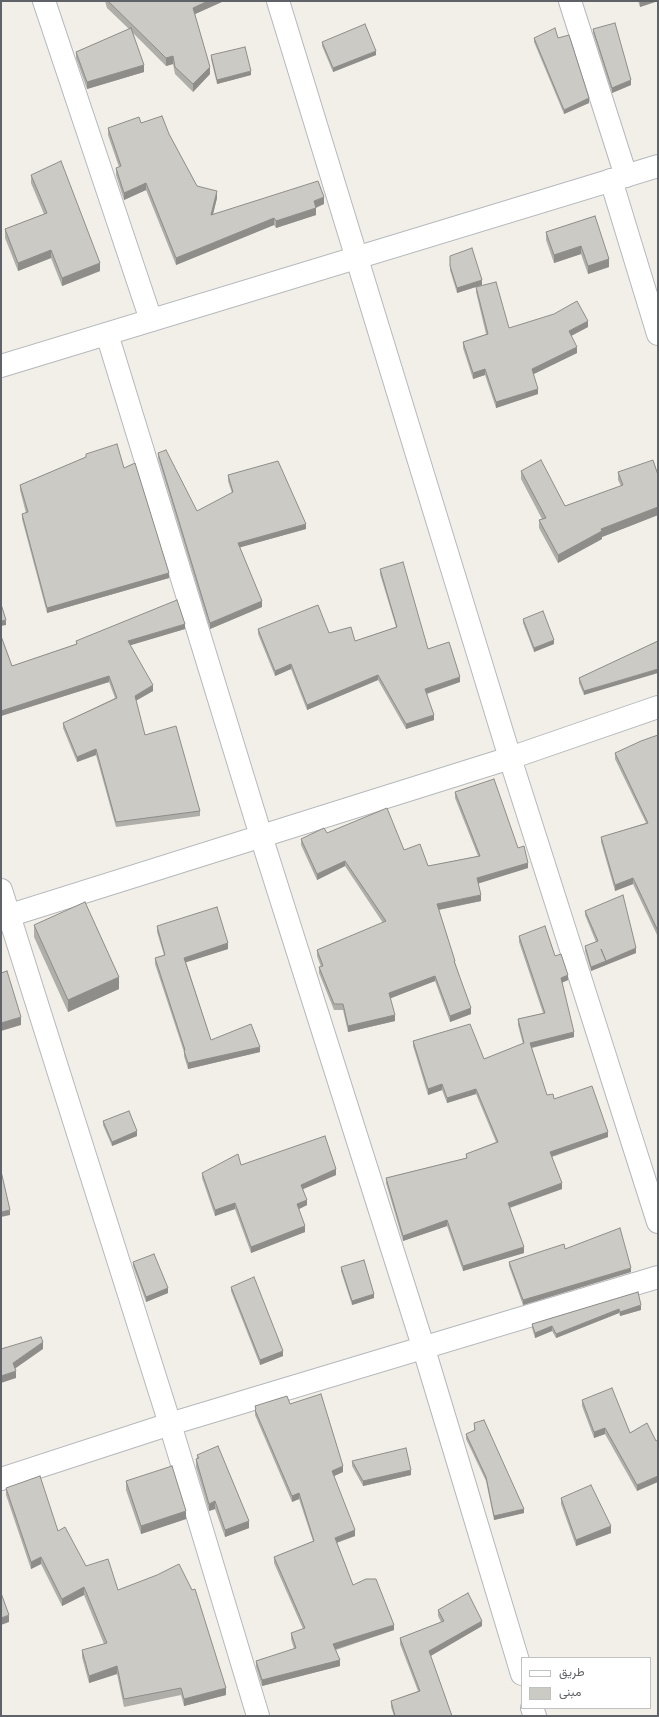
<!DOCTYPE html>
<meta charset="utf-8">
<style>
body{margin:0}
#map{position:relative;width:659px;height:1717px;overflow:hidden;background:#f1efe8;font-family:Raleway,Vazirmatn,sans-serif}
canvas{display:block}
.frame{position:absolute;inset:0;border:2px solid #5f6368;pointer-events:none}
.legend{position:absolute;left:521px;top:1657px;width:130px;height:52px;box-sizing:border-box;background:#fff;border:1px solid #bfc1c3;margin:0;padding:5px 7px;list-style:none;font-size:12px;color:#5f6368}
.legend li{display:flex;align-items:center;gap:8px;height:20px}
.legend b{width:20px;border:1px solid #bfc1c3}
</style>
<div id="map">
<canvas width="659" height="1717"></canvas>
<div class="frame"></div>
<ul class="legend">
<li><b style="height:5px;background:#fff"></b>طريق</li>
<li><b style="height:11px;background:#cccac5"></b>مبنى</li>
</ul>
</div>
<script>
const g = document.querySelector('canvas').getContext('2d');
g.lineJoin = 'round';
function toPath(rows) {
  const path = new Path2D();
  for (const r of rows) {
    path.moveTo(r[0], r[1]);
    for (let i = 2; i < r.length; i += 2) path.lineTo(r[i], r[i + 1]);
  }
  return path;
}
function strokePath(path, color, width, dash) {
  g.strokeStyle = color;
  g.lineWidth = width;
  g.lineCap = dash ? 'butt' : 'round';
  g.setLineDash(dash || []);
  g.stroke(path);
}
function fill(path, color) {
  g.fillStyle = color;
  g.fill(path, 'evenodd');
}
const minor = toPath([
 [44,1,151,320],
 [278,1,510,758,658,1222],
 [570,1,626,176],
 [611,180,658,334],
 [107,334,261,836,423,1346,522,1674],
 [1,890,170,1424,258,1716],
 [1,918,510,758,658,707],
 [1,1479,170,1424,658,1277],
 [532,1708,535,1716]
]);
const tertiary = toPath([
 [1,366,658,166]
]);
strokePath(minor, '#b5b8bc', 24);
strokePath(tertiary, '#b5b8bc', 24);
strokePath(minor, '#fff', 22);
strokePath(tertiary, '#fff', 22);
fill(toPath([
 [105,1,224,1,195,14,210,74,193,92,175,74,173,64,166,66,133,33,144,72,87,89,76,58,76,52,129,29,107,8],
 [638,1,658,1,640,7],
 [593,29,631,85,612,93,593,33],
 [534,38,558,38,589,103,564,114,534,42],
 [322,42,376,55,333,72,322,46],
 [211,55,251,75,217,84,211,59],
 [141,123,169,134,197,186,217,198,213,214,324,204,316,208,316,215,276,228,274,225,176,265,146,190,124,200,116,175,116,168,119,167,108,135,108,128],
 [31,175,100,271,62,286,51,258,18,271,5,238,5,229,44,214,31,183],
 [595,216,609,267,588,274,581,254,554,263,546,240,546,232],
 [450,256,482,285,457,293,450,270],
 [476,287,509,328,588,327,571,336,577,353,533,374,538,394,496,408,485,375,473,379,463,348,463,342,486,334,476,292],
 [158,453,197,511,232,493,228,481,228,475,306,529,240,547,262,607,210,629,158,458],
 [86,454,124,468,169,578,47,613,22,519,22,514,26,513,20,490,20,485,86,457],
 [521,471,565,506,621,486,618,480,618,472,658,475,658,515,602,537,602,539,558,563,539,528,539,520,542,519,521,479],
 [380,569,428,649,460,682,427,694,434,720,406,729,378,680,307,710,291,669,275,676,258,634,258,629,329,633,355,641,396,627,380,574],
 [523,619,554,644,534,652,523,623],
 [185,629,130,645,153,691,136,701,145,735,200,811,200,816,116,827,96,755,77,762,63,728,63,723,115,698,109,682,1,716,1,636,12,666,76,644,76,641],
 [658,641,584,695,579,683,579,678],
 [658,735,658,937,633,884,615,891,601,842,601,837,646,823,615,759,615,753],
 [455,792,518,848,528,868,478,883,481,901,439,910,471,1014,450,1022,435,981,390,998,395,1021,348,1032,343,1010,334,1010,319,973,319,967,321,967,317,956,317,950,383,923,345,866,317,880,301,845,301,839,327,833,404,850,428,866,478,856,455,798],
 [585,911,636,953,606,965,606,964,606,965,591,971,585,951,585,946,596,942,585,915],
 [34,925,119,989,68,1012,34,937],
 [157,926,228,949,186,962,211,1040,260,1052,188,1069,184,1056,184,1052,155,964,155,958,164,955,157,932],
 [519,936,555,956,568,980,562,983,574,1037,532,1048,547,1095,554,1099,608,1137,552,1157,562,1189,510,1208,524,1253,463,1271,447,1226,403,1241,386,1183,386,1178,466,1158,466,1154,496,1142,476,1094,447,1103,442,1090,428,1095,413,1046,413,1041,484,1059,523,1044,518,1025,518,1019,543,1013,519,942],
 [103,1121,137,1136,112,1146,103,1125],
 [241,1165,336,1175,303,1189,307,1205,299,1209,305,1232,251,1253,235,1209,215,1216,202,1178,202,1173],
 [565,1249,631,1272,523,1305,509,1266,509,1262],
 [133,1262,168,1293,146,1302,133,1266],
 [341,1267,374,1298,352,1305,341,1271],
 [231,1287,283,1356,260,1365,231,1291],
 [638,1292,641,1310,620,1316,619,1313,556,1338,552,1331,535,1338,532,1328,532,1324],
 [582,1400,630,1433,647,1423,637,1491,605,1434,594,1438,582,1406],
 [290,1404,343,1472,334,1476,355,1536,337,1543,353,1585,394,1630,336,1650,340,1666,262,1686,256,1667,256,1661,294,1649,291,1639,291,1633,303,1629,274,1563,274,1557,313,1541,299,1499,292,1502,255,1415,255,1406],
 [474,1423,524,1513,494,1520,486,1481,466,1439,466,1434,474,1431],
 [197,1455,249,1528,225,1537,215,1509,209,1511,196,1467,196,1459,197,1459],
 [352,1461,411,1475,363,1486,352,1466],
 [126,1481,186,1519,141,1534,126,1490],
 [6,1488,58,1531,86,1566,118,1590,226,1695,184,1706,181,1695,124,1707,117,1674,89,1683,82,1657,82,1650,104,1644,84,1595,62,1606,41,1564,31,1569,6,1495],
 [561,1498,611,1533,576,1546,561,1504],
 [438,1610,482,1626,430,1656,452,1716,394,1716,391,1707,391,1701,418,1691,400,1644,400,1638,441,1622,438,1616]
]), '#afaea9');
fill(toPath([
 [208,1,224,1,193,15,193,8],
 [643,1,658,1,640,7,640,2],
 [376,51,376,55,333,72,333,68],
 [173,56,173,64,166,66,166,58],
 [144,65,144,72,87,89,87,82],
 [210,67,210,74,193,92,193,84],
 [251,71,251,75,217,84,217,80],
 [631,80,631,85,612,93,612,88],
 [589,98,589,103,564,114,564,110],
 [146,183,146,190,124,200,124,193],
 [217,191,217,198,211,222,211,215],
 [324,197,324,204,314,208,314,201],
 [316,208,316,215,276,228,276,221],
 [274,218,274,225,176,265,176,258],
 [581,246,581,254,554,263,554,255],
 [51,250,51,258,18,271,18,263],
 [609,259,609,267,588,274,588,266],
 [100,263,100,271,62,286,62,278],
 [482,280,482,285,457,293,457,288],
 [588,321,588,327,569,337,569,331],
 [577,347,577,353,532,375,532,369],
 [485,369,485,375,473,379,473,373],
 [538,389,538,394,496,408,496,402],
 [658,507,658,515,602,537,602,539,558,563,558,555,601,529],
 [306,524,306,529,238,548,238,543],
 [169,573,169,578,47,613,47,608],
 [262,601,262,607,210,629,210,623],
 [6,620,6,625,1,626,1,621],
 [185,624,185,629,128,646,128,641],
 [554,640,554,644,534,652,534,648],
 [291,664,291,669,275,676,275,671],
 [658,669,658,673,584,695,584,691],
 [378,675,378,680,307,710,307,705],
 [109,676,109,682,1,716,1,711],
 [460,677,460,682,425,694,425,689],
 [153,685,153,691,135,701,135,696],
 [434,715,434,720,406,729,406,724],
 [96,749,96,755,77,762,77,757],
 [345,861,345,866,317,880,317,874],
 [528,863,528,868,477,884,477,878],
 [633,878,633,884,615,891,615,885],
 [481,895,481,901,437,910,437,904],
 [228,943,228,949,184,963,184,958],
 [636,948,636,953,606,965,606,961],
 [606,961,606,965,591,971,591,967],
 [568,975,568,980,561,983,561,978],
 [435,976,435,981,389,999,389,993],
 [119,977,119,989,68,1012,68,1000],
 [471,1008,471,1014,450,1022,450,1016],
 [395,1015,395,1021,348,1032,348,1026],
 [21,1017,21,1025,1,1031,1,1023],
 [574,1032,574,1037,530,1048,530,1043],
 [260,1047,260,1052,188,1069,188,1063],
 [442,1084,442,1090,428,1095,428,1089],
 [476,1089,476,1094,447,1103,447,1098],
 [137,1131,137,1136,112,1146,112,1142],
 [608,1132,608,1137,550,1157,550,1152],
 [336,1169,336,1175,301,1190,301,1185],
 [562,1183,562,1189,508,1208,508,1203],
 [307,1200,307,1205,297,1210,297,1204],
 [235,1203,235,1209,215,1216,215,1210],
 [10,1210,10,1215,1,1217,1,1212],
 [447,1220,447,1226,403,1241,403,1236],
 [305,1226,305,1232,251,1253,251,1247],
 [524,1247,524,1253,463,1271,463,1266],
 [631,1268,631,1272,523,1305,523,1300],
 [168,1288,168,1293,146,1302,146,1297],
 [374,1294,374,1298,352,1305,352,1301],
 [641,1305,641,1310,620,1316,620,1312],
 [619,1309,619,1313,556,1338,556,1334],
 [552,1326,552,1331,535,1338,535,1333],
 [43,1342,43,1349,13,1370,13,1363],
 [283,1351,283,1356,260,1365,260,1360],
 [16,1371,16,1378,1,1383,1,1376],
 [605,1428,605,1434,594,1438,594,1432],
 [343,1466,343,1472,332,1477,332,1471],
 [411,1470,411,1475,363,1486,363,1481],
 [658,1476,658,1482,637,1491,637,1485],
 [299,1493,299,1499,292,1502,292,1496],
 [215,1501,215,1509,209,1511,209,1504],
 [524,1509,524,1513,494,1520,494,1516],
 [186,1511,186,1519,141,1534,141,1526],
 [249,1521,249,1528,225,1537,225,1530],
 [611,1526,611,1533,576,1546,576,1540],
 [355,1530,355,1536,335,1543,335,1538],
 [41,1557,41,1564,31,1569,31,1562],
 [84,1587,84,1595,62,1606,62,1599],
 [9,1615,9,1622,1,1625,1,1618],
 [482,1621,482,1626,429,1657,429,1651],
 [394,1625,394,1630,333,1650,333,1644],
 [340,1660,340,1666,262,1686,262,1680],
 [117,1666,117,1674,89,1683,89,1676],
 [226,1688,226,1695,184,1706,184,1699]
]), '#8f8d8a');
const building = toPath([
 [108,1,208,1,193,8,210,67,193,84,175,67,173,56,166,58,108,1],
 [615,23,631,80,612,88,593,29,615,23],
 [365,24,376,51,333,68,322,42,365,24],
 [131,28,144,65,87,82,76,52,131,28],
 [555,28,558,38,569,35,589,98,564,110,534,38,555,28],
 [245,47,251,71,217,80,211,55,245,47],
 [162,116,169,134,197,186,217,191,211,215,318,181,324,197,314,201,316,208,276,221,274,218,176,258,146,183,124,193,116,168,121,166,108,128,139,117,141,123,162,116],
 [61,161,100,263,62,278,51,250,18,263,5,229,47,213,31,175,61,161],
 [595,216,609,259,588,266,581,246,554,255,546,232,595,216],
 [472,248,482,280,457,288,450,266,450,256,472,248],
 [496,282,509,328,554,314,577,301,588,321,569,331,577,347,532,369,538,389,496,402,485,369,473,373,463,342,488,334,476,287,496,282],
 [117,444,124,468,135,463,169,573,47,608,22,514,28,512,20,485,86,457,86,454,117,444],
 [166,450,197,511,233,492,228,475,278,461,306,524,238,543,262,601,210,623,158,453,166,450],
 [541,460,565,506,623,485,618,472,653,460,658,475,658,507,601,529,602,531,558,555,539,520,546,518,521,471,541,460],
 [403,562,428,649,449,642,460,677,425,689,434,715,406,724,378,675,307,705,291,664,275,671,258,629,318,605,329,633,351,627,355,641,397,627,380,569,403,562],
 [177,600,185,624,128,641,153,685,135,696,145,735,176,726,200,811,116,822,96,749,77,757,63,723,117,698,109,676,1,711,1,636,12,666,77,644,76,641,177,600],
 [1,604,6,620,1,621,1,604],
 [543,611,554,640,534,648,523,619,543,611],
 [658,641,658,669,584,691,579,678,658,641],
 [658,735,658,931,633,878,615,885,601,837,648,823,615,753,641,741,658,735],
 [494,779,518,848,524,846,528,863,477,878,481,895,437,904,455,961,454,961,471,1008,450,1016,435,976,389,993,395,1015,348,1026,343,1004,334,1004,319,967,323,966,317,950,386,921,345,861,317,874,301,839,324,828,327,833,387,808,404,850,420,844,428,866,480,856,455,792,494,779],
 [623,895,636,948,606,961,601,949,606,961,591,967,585,946,598,941,585,911,623,895],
 [85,902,119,977,68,1000,34,925,85,902],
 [217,907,228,943,184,958,211,1040,251,1024,260,1047,188,1063,184,1051,185,1050,155,958,165,955,157,926,217,907],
 [545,926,555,956,561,954,568,975,561,978,574,1032,530,1043,547,1095,553,1094,554,1099,592,1086,608,1132,550,1152,562,1183,508,1203,524,1247,463,1266,447,1220,403,1236,386,1178,467,1158,466,1154,498,1142,476,1089,447,1098,442,1084,428,1089,413,1041,470,1024,484,1059,524,1043,518,1019,545,1013,519,936,545,926],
 [7,971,21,1017,1,1023,1,973,7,971],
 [129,1111,137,1131,112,1142,103,1121,129,1111],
 [325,1136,336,1169,301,1185,307,1200,297,1204,305,1226,251,1247,235,1203,215,1210,202,1173,238,1154,241,1165,325,1136],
 [1,1171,10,1210,1,1212,1,1171],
 [620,1228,631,1268,523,1300,509,1262,564,1244,565,1249,620,1228],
 [154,1254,168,1288,146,1297,133,1262,154,1254],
 [364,1260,374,1294,352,1301,341,1267,364,1260],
 [254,1277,283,1351,260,1360,231,1287,254,1277],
 [638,1292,641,1305,620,1312,619,1309,556,1334,552,1326,535,1333,532,1324,638,1292],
 [41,1337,43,1342,13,1363,16,1371,1,1376,1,1349,41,1337],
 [612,1388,630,1433,647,1423,656,1441,658,1440,658,1476,637,1485,605,1428,594,1432,582,1400,612,1388],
 [321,1394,343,1466,332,1471,355,1530,335,1538,353,1585,366,1579,376,1579,394,1625,333,1644,340,1660,262,1680,256,1661,296,1648,291,1633,305,1628,274,1557,314,1541,299,1493,292,1496,255,1410,256,1409,255,1406,287,1396,290,1404,321,1394],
 [484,1420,524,1509,494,1516,486,1477,466,1434,475,1430,474,1423,484,1420],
 [218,1446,249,1521,225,1530,215,1501,209,1504,196,1459,199,1458,197,1455,218,1446],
 [406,1448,411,1470,363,1481,352,1461,406,1448],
 [172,1466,186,1511,141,1526,126,1481,172,1466],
 [40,1476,58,1531,65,1527,86,1566,108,1559,118,1590,157,1575,179,1564,192,1590,195,1589,226,1688,184,1699,181,1688,124,1699,117,1666,89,1676,82,1650,107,1643,84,1587,62,1599,41,1557,31,1562,6,1488,40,1476],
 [591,1485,611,1526,576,1540,561,1498,591,1485],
 [1,1593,9,1615,1,1618,1,1593],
 [468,1593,482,1621,429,1651,452,1716,395,1716,391,1701,420,1691,400,1638,444,1621,438,1610,468,1593]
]);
fill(building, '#cccac5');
strokePath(building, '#8f8d8a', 1);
</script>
